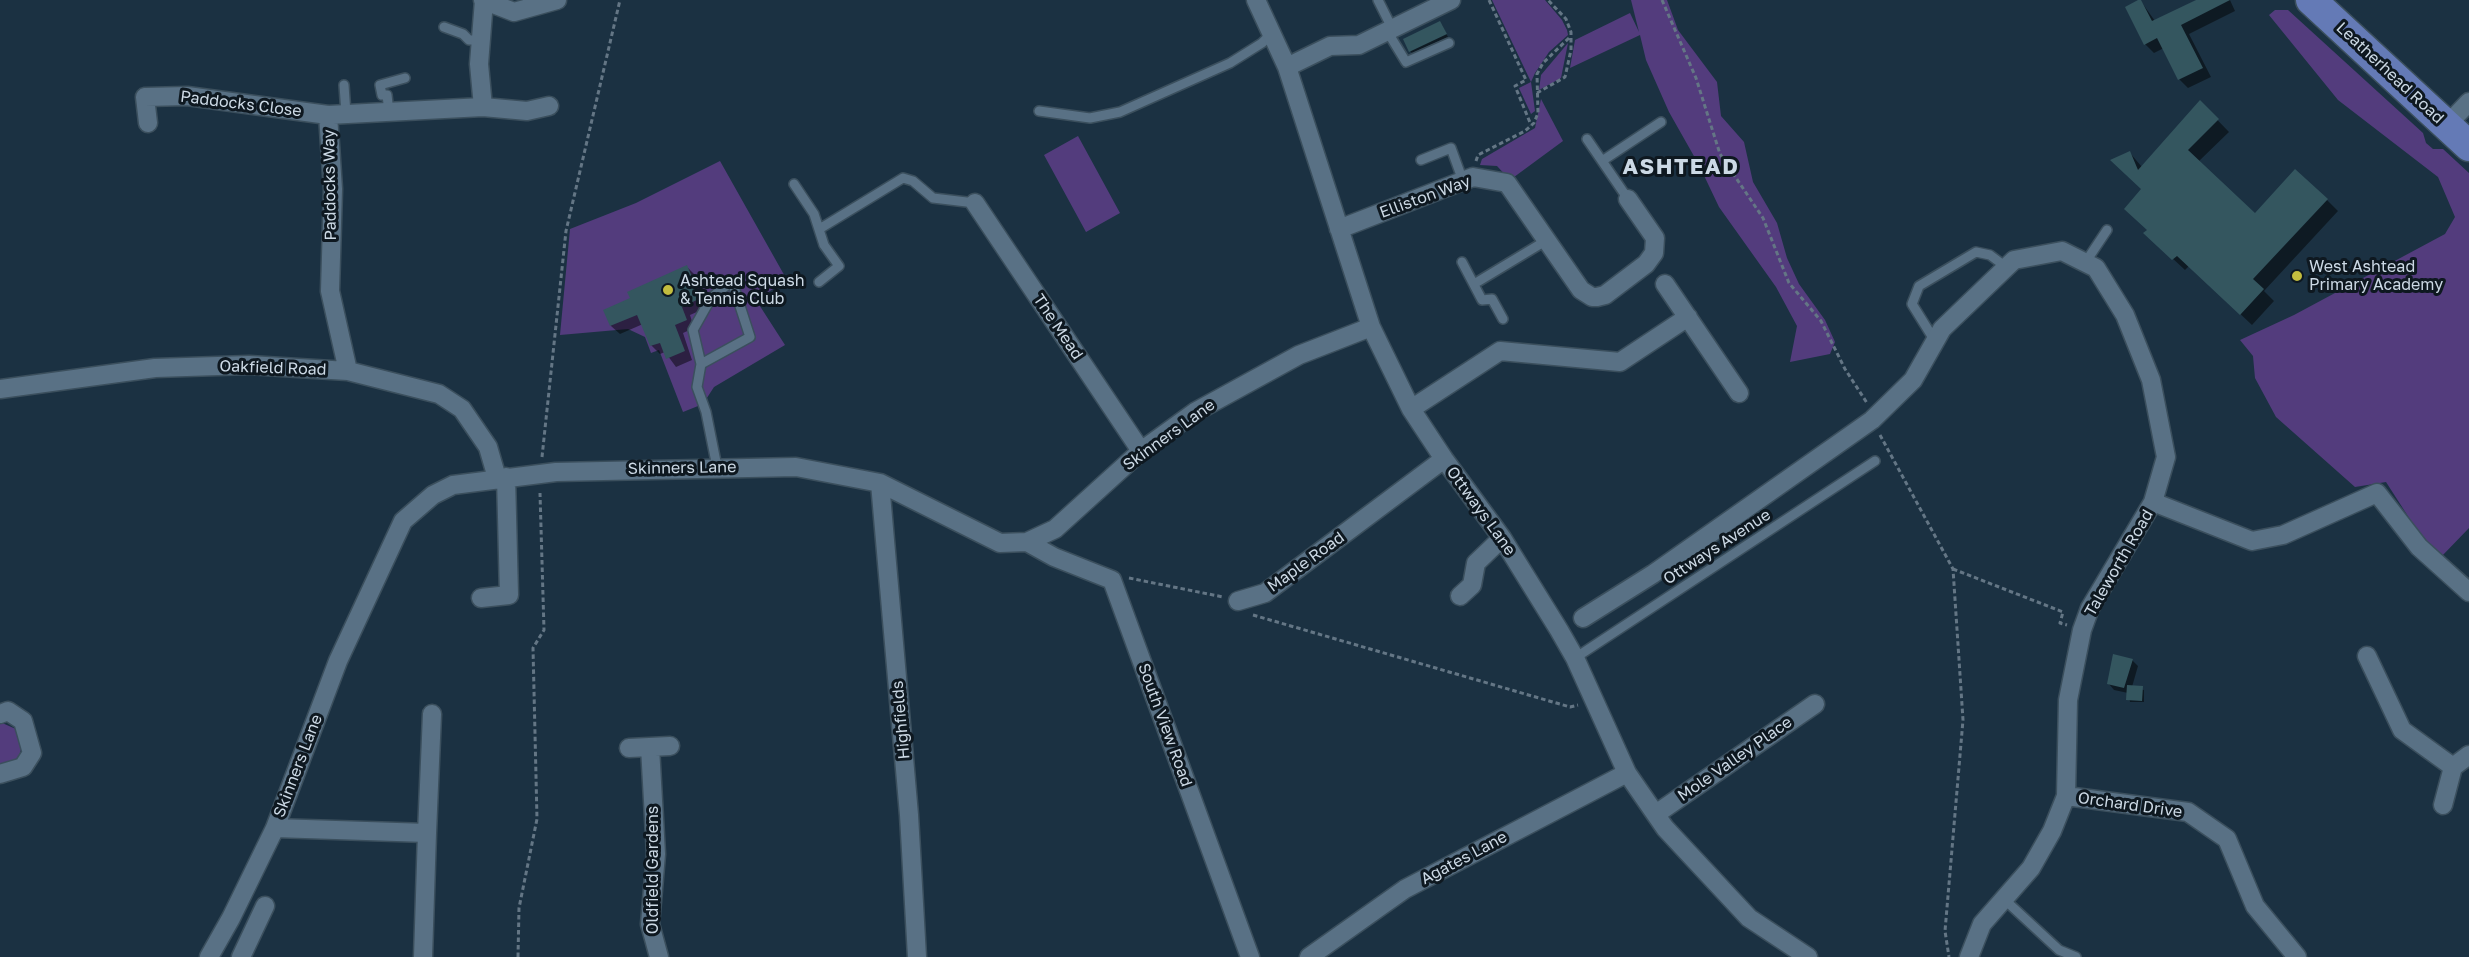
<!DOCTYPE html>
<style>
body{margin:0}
canvas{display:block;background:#1b3142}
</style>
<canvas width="2469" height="957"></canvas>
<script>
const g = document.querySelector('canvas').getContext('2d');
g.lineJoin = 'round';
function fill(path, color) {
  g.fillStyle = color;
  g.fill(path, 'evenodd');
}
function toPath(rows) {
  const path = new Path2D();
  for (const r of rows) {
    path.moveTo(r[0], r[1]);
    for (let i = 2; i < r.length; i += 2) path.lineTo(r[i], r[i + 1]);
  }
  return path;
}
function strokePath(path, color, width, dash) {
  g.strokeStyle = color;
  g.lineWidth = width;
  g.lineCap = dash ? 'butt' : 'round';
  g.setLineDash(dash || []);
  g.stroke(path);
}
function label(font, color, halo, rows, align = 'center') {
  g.font = font + ' "Golos Text",sans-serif';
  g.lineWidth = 6;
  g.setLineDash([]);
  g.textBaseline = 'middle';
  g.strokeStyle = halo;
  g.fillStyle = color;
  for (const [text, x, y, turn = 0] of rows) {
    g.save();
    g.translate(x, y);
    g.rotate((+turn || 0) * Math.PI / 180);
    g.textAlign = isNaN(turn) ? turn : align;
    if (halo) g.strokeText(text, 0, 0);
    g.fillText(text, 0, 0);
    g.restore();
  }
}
fill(toPath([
 [1492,0,1545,0,1562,20,1567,30,1568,35,1549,52,1535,73,1531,82,1535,111,1531,114,1519,88,1531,82],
 [1631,0,1667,0,1678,30,1717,82,1721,116,1744,142,1753,182,1777,223,1787,258,1799,284,1825,320,1835,342,1830,354,1790,362,1797,326,1776,287,1719,207,1699,165,1669,112,1646,60,1640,35,1570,68,1575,40,1630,13,1639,32],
 [2275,10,2288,10,2423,133,2426,143,2433,149,2443,149,2469,173,2469,528,2441,557,2422,538,2386,482,2355,487,2276,417,2255,378,2253,356,2240,340,2294,315,2445,234,2455,217,2438,177,2338,100,2269,15],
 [1568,43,1561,78,1539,90,1541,75],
 [1541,99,1563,141,1510,180,1497,166,1480,165,1482,159,1535,128],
 [1078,136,1120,213,1086,232,1044,155],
 [720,161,787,280,756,300,785,345,714,387,703,404,683,412,659,350,651,353,645,337,628,329,560,335,570,229,636,203],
 [0,722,18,730,22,746,19,756,13,762,0,766]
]), '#533c7d');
fill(toPath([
 [2140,0,2155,21,2197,0,2230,0,2235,11,2189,34,2211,77,2188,88,2179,79,2164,48,2154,53,2145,44],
 [1442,25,1448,37,1412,53,1410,51],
 [2200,102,2229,132,2198,162,2255,215,2327,200,2338,211,2264,291,2274,301,2252,325,2189,266,2185,270,2157,244,2148,230,2143,189,2130,153,2142,167],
 [687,267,695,275,708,307,690,315,694,328,683,333,692,360,676,367,665,352,660,354,651,345,643,324,620,334,611,326,605,311,632,299],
 [2132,660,2138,666,2132,687,2144,690,2144,702,2130,702,2128,693,2114,690,2109,684]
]), '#0007');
fill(toPath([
 [2138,0,2141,0,2152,21,2196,0,2230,0,2181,25,2203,68,2178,80,2157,38,2144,45,2125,7],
 [1440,21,1447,34,1409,52,1403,39],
 [2200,100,2219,119,2188,150,2255,213,2295,169,2328,199,2253,279,2264,289,2240,315,2177,256,2172,260,2143,233,2147,230,2124,209,2141,189,2110,160,2130,151,2138,170],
 [687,265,701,298,682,307,687,320,675,325,685,351,666,359,660,343,650,346,637,315,610,326,603,310,630,298,627,292],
 [2113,654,2133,659,2124,688,2107,684],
 [2127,685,2143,686,2142,701,2126,700]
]), '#34565f');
const service = toPath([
 [1378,0,1392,28],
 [444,27,463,34,469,40,480,40],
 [1387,31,1406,62,1449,43],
 [344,85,346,114],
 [1039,111,1090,118,1120,112,1230,63,1262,43,1271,34],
 [389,112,387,95,382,95,380,85,405,78],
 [1587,139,1628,199],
 [1421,160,1451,148,1463,181],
 [1602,161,1661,122],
 [794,184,814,214,824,245,839,266,819,282],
 [821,228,903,178,913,181,933,198,975,203],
 [1462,262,1482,300,1492,299,1503,319],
 [2085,263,2107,230],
 [1474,284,1547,240],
 [1935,341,1912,304,1919,286,1976,252,1990,255,2006,267],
 [701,364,750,337,732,281,711,298,693,330,701,364,697,387,706,412,717,467],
 [1575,658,1875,461],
 [2005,900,2059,950,2076,957]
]);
const minor = toPath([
 [483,0,514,12,557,0],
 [1256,0,1287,67,1371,327,1411,409,1444,459,1502,538,1559,630,1575,658,1627,773,1665,828,1749,918,1808,957],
 [1287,67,1330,46,1359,45,1451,0],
 [483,107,479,64,484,0],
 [328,115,333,189,330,291,348,371],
 [148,123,145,97,187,96,328,115,483,107,527,111,549,106],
 [2446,126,2469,102],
 [975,203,1141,451],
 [1339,229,1473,177,1507,183,1581,290,1592,297,1597,297,1605,295,1646,264,1654,253,1655,238,1628,199],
 [1665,284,1739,393],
 [0,389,155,368,249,365,348,371,439,394,462,409,488,447,497,478],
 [1411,409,1500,351,1620,362,1688,317],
 [880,483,909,815,917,957],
 [2153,502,2252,541,2283,535,2377,493,2419,547,2469,592],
 [1027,542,1054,557,1112,580,1250,957],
 [1460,596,1472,585,1476,563,1502,538],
 [481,598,509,595,506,477],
 [1238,601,1265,593,1444,459],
 [1583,618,1653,574,1872,420,1913,380,1942,329,2014,260,2062,251,2096,268,2125,315,2151,380,2166,457,2153,502,2090,608,2082,630,2068,700,2066,796,2052,831,2031,868,1982,924,1969,957],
 [2367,656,2402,730,2453,767,2469,755],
 [0,714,8,711,23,721,32,753,23,767,0,774],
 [650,747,656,854,650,924,659,957],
 [629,748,670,746],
 [2066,796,2188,812,2227,839,2255,906,2297,957],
 [2443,805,2453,767],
 [1656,814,1815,704],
 [275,828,427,833,423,957],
 [427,833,432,714],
 [209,957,231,918,275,828,338,661,403,521,433,495,453,485,556,472,796,467,880,483,1000,543,1027,542,1055,529,1141,451,1195,412,1299,355,1371,327],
 [241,957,265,906],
 [1309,957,1405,889,1627,773]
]);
const trunk = toPath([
 [2311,0,2469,146]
]);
strokePath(service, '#3b4f5d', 12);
strokePath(minor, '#3b4f5d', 21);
strokePath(trunk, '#3b4f5d', 33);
strokePath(toPath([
 [1489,0,1526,80,1515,86,1531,125],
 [1662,0,1696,78,1720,154,1763,218,1789,283,1821,321,1845,369,1867,403],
 [1537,93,1565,77,1571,50,1571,32,1566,19,1548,0],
 [1476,161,1478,155,1525,131,1534,123,1538,113,1537,74,1543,63,1570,37],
 [1880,435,1953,569,1963,720,1945,931,1949,957],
 [542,457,566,231,620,0],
 [1953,569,2063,612,2060,623,2067,625],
 [1129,578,1223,597],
 [1253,615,1570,707,1578,705],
 [518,957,519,908,537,819,533,648,544,630,540,493]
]), '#647685', 3, [4.5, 3]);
strokePath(service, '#597185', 9);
strokePath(minor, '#597185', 18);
strokePath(trunk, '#647ab6', 30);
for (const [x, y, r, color] of [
 [2297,276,6,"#c3bd3f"],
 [668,290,6,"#c3bd3f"]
]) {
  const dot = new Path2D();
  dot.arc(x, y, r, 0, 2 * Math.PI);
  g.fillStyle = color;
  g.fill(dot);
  strokePath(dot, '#0e1820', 2);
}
label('16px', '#ccd9e5', '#0e1820', [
 ["Leatherhead Road",2390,73,43],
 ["Paddocks Close",241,104,7],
 ["Paddocks Way",330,185,-91],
 ["Elliston Way",1425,197,-20],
 ["The Mead",1058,327,56],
 ["Oakfield Road",273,368,2],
 ["Skinners Lane",1169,435,-36],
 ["Skinners Lane",682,468,-1],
 ["Ottways Lane",1481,511,54],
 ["Ottways Avenue",1717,547,-33],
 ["Maple Road",1306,562,-36],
 ["Taleworth Road",2119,563,-60],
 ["Highfields",901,720,-95],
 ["South View Road",1165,725,70],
 ["Mole Valley Place",1735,759,-35],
 ["Skinners Lane",298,766,-69],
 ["Orchard Drive",2130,805,8],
 ["Agates Lane",1464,858,-28],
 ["Oldfield Gardens",653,870,-90]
]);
label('16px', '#ccd9e5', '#0e1820', [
 ["West Ashtead",2309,267],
 ["Primary Academy",2309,285],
 ["Ashtead Squash",680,281],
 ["& Tennis Club",680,299]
], 'left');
g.letterSpacing = '1.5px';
label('bold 22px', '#ccd9e5', '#0e1820', [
 ["ASHTEAD",1681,167]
]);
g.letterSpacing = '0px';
</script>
